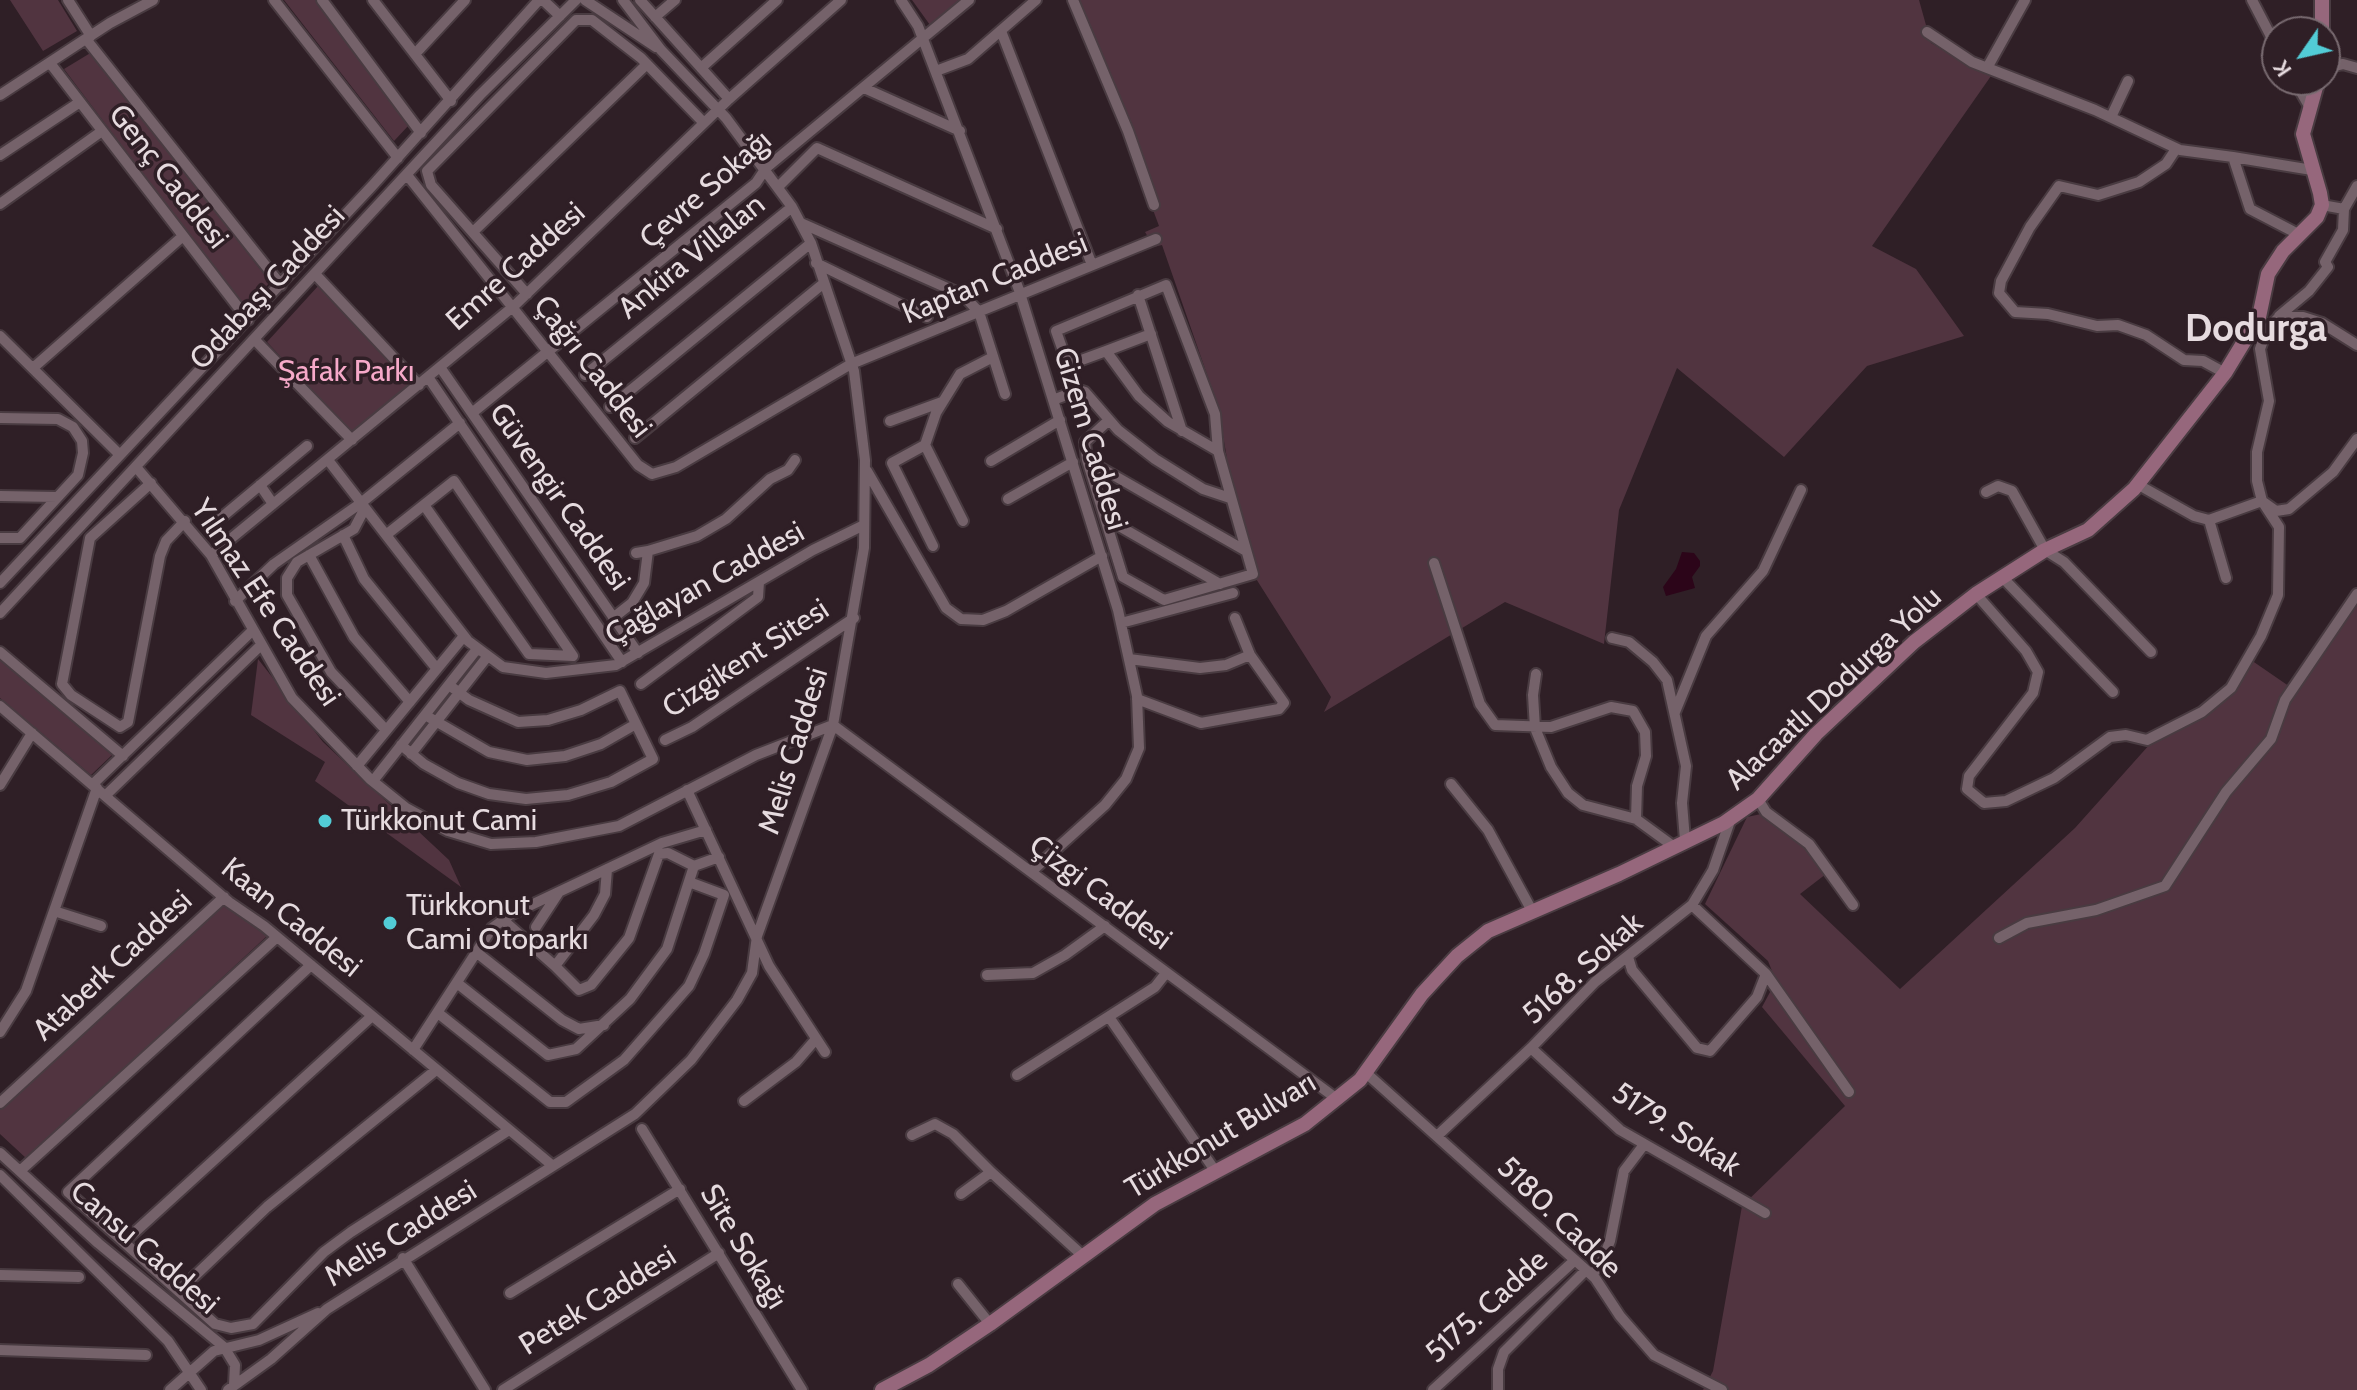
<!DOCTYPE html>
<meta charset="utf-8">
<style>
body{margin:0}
#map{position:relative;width:2357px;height:1390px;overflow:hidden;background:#2f1f26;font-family:Cabin,sans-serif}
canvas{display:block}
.north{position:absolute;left:2261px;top:16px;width:80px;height:80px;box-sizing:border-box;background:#2f1f26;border:2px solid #786a70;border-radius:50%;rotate:236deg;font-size:22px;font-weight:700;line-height:32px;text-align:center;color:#e6dbdf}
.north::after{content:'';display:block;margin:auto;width:28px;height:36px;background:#52ccd6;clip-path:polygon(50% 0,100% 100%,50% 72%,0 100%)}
</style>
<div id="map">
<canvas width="2357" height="1390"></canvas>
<div class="north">K</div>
</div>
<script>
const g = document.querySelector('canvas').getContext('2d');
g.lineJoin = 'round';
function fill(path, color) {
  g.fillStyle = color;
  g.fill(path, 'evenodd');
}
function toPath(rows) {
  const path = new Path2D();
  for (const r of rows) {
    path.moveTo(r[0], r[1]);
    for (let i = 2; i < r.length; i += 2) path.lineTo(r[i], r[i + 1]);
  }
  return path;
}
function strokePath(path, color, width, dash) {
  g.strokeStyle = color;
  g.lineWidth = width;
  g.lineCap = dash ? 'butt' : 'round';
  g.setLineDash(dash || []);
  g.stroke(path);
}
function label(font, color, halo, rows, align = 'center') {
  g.font = font + ' Cabin,sans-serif';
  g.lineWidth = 7;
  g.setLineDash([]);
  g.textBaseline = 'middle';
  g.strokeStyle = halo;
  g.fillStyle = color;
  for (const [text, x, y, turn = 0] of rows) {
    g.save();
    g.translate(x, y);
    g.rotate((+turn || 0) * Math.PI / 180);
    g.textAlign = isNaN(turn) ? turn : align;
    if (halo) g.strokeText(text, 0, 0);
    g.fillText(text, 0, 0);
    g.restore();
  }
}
fill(toPath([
 [10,0,58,0,77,31,43,51],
 [284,0,316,0,409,125,394,141],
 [912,0,960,0,930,25],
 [1075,0,1919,0,1931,43,1991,76,1872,246,1916,269,1964,336,1867,366,1784,457,1677,368,1619,510,1604,644,1505,602,1324,712,1331,697,1253,574,1232,488,1218,406,1162,245,1154,247,1145,232,1159,226],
 [92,52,270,282,245,310,64,69],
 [319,285,412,385,352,435,267,342],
 [2357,601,2357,1390,1703,1390,1713,1371,1742,1206,1845,1106,1762,1007,1776,981,1768,961,1705,904,1747,817,1761,814,1808,850,1826,874,1800,894,1900,989,2075,828,2150,744,2211,710,2251,660,2296,691],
 [0,658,112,755,91,775,0,698],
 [258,659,323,742,449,860,461,887,315,781,325,762,251,715],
 [223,905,267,936,27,1159,0,1134,0,1104]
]), '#513440');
fill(toPath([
 [1682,552,1694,553,1700,561,1700,566,1692,577,1695,588,1666,596,1663,587,1676,569]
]), '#2c0519');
const street = toPath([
 [68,0,91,36],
 [274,0,398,158],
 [322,0,421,133],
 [373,0,451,101],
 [543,0,560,16],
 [585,0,656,47],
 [640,0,729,99],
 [901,0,918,26,1019,290,1118,610,1137,696,1139,748,1126,779,1105,805,1032,871],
 [1073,0,1128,131,1154,205],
 [2252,0,2277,48],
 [655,17,675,0],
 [1001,31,1092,265],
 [1927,32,1972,62,2095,110,2180,150,2233,157],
 [86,39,281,285],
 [415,54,465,0],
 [50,63,248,320],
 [701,68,777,0],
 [1987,68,2025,0],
 [2325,68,2343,64,2357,68],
 [936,71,968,59,1036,0],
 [2294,80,2309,106],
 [864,88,960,131],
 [0,95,110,23,153,0],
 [2111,117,2128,81],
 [2176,149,2166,164,2139,182,2098,195,2059,186,2030,227,2001,281,1999,293,2015,312,2048,314,2097,326,2118,325,2146,335,2184,360,2203,361,2225,373],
 [0,155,80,102],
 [407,175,638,465,652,474,676,467,851,364,1156,239],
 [778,187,817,148,997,229],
 [0,204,102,131],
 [2322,205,2344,209,2357,186],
 [801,223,963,295,979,312,1005,394],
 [473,232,647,64],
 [2300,235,2250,209,2233,157,2312,170],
 [816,263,927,317],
 [315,274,419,385],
 [527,294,431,185,427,171,576,20,592,20,641,58,704,123],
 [1138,295,1182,431],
 [2279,316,2309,291,2328,267,2325,262,2343,230,2344,209],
 [0,336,120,455],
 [254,339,352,440],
 [1106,351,1151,334],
 [440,367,638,653],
 [33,368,183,236],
 [585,375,792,207],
 [428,377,622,662],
 [1053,400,1079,390,1085,392,1118,430,1155,459,1203,489,1230,498],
 [610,407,811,243],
 [472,413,756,183,766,168,969,0],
 [0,418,58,419,73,427,82,441,83,453,78,475,20,538,0,538],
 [1109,420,1085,442,1087,460,1123,577,1164,600,1253,574,1218,451,1168,422,1139,396,1106,351,1068,365,1056,331,1166,285,1215,414,1218,451],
 [890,421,942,402],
 [635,438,824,283],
 [925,445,892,463,933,546],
 [328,460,468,641,503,667,546,673,616,665,813,550,864,525],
 [1087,460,1246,551],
 [991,461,1060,420],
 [136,467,211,555,292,698,370,779,406,808,448,831,491,844,536,842,619,826,756,755,833,725],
 [867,471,946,608,961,619,983,620,1006,611,1102,556],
 [151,483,90,538,62,684,71,695,120,727,128,722,160,556,166,541,185,521],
 [2137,484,2194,516,2209,520,2262,501,2276,511,2289,509,2333,472,2357,439],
 [260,485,273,504],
 [1986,492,1998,486,2012,491,2045,550,2064,562,2151,652],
 [0,496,57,497],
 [1008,499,1073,462],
 [365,508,354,529,297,562,287,578,287,595,331,672,386,730],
 [222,517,307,446],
 [1105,518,1220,584],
 [2209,520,2226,578],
 [963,521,925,445,936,413,960,374,993,357],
 [343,535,364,579,437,669],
 [386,535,454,481,573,656,529,654,424,505],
 [636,553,648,551],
 [211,555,514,306,729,99,841,0],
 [309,555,354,637,410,702],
 [1434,563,1480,704,1495,725,1551,727,1611,707,1633,711,1645,732,1646,756,1637,786,1636,819],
 [2003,578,2113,692],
 [0,583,373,185,539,0],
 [1976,594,2026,651,2038,672,2033,693,1969,776,1967,789,1984,803,2006,801,2054,778,2110,737,2126,735,2147,740,2202,712,2231,688,2261,636,2278,595,2279,527,2262,501,2257,481,2257,452,2269,401,2260,349,2267,329,2280,316,2303,317,2322,323,2357,345],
 [235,601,274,564,361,503,460,423],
 [0,613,480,95,576,0],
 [613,618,632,603,644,583,648,551,697,536,726,519,770,479,788,470,795,460],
 [1121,623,1233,593],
 [1612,638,1629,642,1653,662,1667,680,1686,766,1682,803,1685,840],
 [0,652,123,756],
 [1129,659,1200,668,1226,665,1250,655],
 [1536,674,1533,695,1535,728,1551,767,1568,793,1583,805,1636,819,1673,846],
 [641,684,758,597,759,582],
 [1137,699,1201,723,1279,709,1284,703,1250,655,1235,618],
 [0,706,229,902,264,926,553,1166],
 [1675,712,1706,636,1763,571,1801,490],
 [425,715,489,752,527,760,565,756,601,744,636,724],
 [833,725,1337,1099],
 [665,740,692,727,854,618],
 [401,745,424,764,458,783,489,794,526,799,568,795,611,782,653,759,620,691,581,710,548,720,518,722,469,700,449,685],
 [411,754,487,657],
 [357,766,464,636],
 [373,781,477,649],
 [93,784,252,631],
 [1451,784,1488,830,1531,909],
 [0,785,32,733],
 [687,790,769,966,825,1052],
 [106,795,260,646],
 [1758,799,1766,812,1809,844,1853,905],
 [607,869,605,894,594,915,555,966,579,990,591,985,629,938,659,854,668,853,694,866],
 [54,911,101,926],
 [503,920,555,966],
 [536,927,559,892],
 [1999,938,2027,923,2096,910,2165,886,2226,792,2271,739,2285,700,2357,594],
 [476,952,562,1020,579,1029,604,1025],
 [1628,957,1632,970,1697,1048,1710,1051,1757,997,1766,974,1692,905],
 [311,965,68,1192,215,1324,231,1328,253,1324,324,1252,351,1232,509,1130],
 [1766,974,1849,1092],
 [987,975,1033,973,1065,955,1105,926],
 [457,983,548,1055,576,1049,630,999,667,949,694,866,719,857],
 [438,1013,550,1102,566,1102,624,1060,689,986,704,954,724,895,689,882],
 [1109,1017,1216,1172],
 [0,1032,26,991,97,788],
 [1531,1048,1620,1130,1765,1213],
 [413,1050,492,928,510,915,662,843,706,830],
 [1365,1072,1595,1278,1620,1316,1654,1355,1722,1390],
 [1017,1075,1155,987,1166,973],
 [744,1101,796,1062,816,1039],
 [0,1103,224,897],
 [642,1129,802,1390],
 [912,1135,935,1124,953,1134,991,1172],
 [1437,1136,1531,1048,1595,982,1692,905,1713,870,1731,818],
 [0,1153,98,1243,224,1347,235,1365,234,1385],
 [20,1171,277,937],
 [0,1175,168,1341,201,1390],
 [961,1194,991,1172,1082,1255],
 [124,1242,372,1016],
 [403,1258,485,1390],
 [0,1275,79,1277],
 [1592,1275,1602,1262,1610,1241,1624,1171,1643,1146],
 [958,1284,990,1324],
 [179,1291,267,1207,436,1070],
 [510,1293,680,1189],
 [0,1350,146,1355],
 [170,1390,214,1351,259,1340,318,1313],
 [228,1390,271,1359,327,1309,635,1114,691,1060,737,1000,752,973,757,936,833,725,864,548,865,460,854,371,811,243,792,207,726,118,661,50,623,0],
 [503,1390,719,1253],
 [1433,1390,1575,1260],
 [1498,1390,1498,1369,1504,1352,1586,1270]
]);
const secondary = toPath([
 [2322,0,2322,32],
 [882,1390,929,1365,990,1324,1155,1204,1305,1124,1360,1080,1422,994,1457,956,1488,931,1619,874,1724,823,1758,799,1816,734,1914,642,1976,594,2045,550,2088,530,2134,489,2225,373,2259,317,2268,274,2283,251,2317,217,2322,205,2320,193,2303,134,2318,80]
]);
strokePath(street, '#493b41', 14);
strokePath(secondary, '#493b41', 18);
strokePath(street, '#75626a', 10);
strokePath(secondary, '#96677c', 14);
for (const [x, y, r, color] of [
 [325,821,8,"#52ccd6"],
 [390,923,8,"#52ccd6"]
]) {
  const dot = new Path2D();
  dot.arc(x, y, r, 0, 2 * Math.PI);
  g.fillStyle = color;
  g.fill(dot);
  strokePath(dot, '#2f1f26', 3);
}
label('30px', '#e6dbdf', '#2f1f26', [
 ["Genç Caddesi",168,177,52],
 ["Çevre Sokağı",706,190,-41],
 ["Ankira Villalan",692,257,-39],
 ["Emre Caddesi",516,267,-42],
 ["Kaptan Caddesi",995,279,-22],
 ["Odabaşı Caddesi",268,288,-47],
 ["Çağrı Caddesi",592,367,52],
 ["Gizem Caddesi",1090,439,73],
 ["Güvengir Caddesi",559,497,55],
 ["Çağlayan Caddesi",705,584,-29],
 ["Yılmaz Efe Caddesi",265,603,56],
 ["Cizgikent Sitesi",746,659,-33],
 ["Alacaatlı Dodurga Yolu",1834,689,-43],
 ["Melis Caddesi",794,751,-73],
 ["Çizgi Caddesi",1100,893,37],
 ["Kaan Caddesi",291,918,39],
 ["Ataberk Caddesi",113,966,-43],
 ["5168. Sokak",1583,969,-42],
 ["5179. Sokak",1676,1130,33],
 ["Türkkonut Bulvarı",1221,1136,-31],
 ["5180. Cadde",1559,1218,44],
 ["Melis Caddesi",401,1234,-32],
 ["Site Sokağı",743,1247,59],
 ["Cansu Caddesi",144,1248,41],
 ["Petek Caddesi",598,1301,-32],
 ["5175. Cadde",1487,1307,-42]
]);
label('30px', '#f6a9c9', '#2f1f26', [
 ["Şafak Parkı",346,372]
]);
label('30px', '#e6dbdf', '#2f1f26', [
 ["Türkkonut Cami",341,821],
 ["Türkkonut",406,906],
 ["Cami Otoparkı",406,940]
], 'left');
label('bold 38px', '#e6dbdf', '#2f1f26', [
 ["Dodurga",2256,330]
]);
</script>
